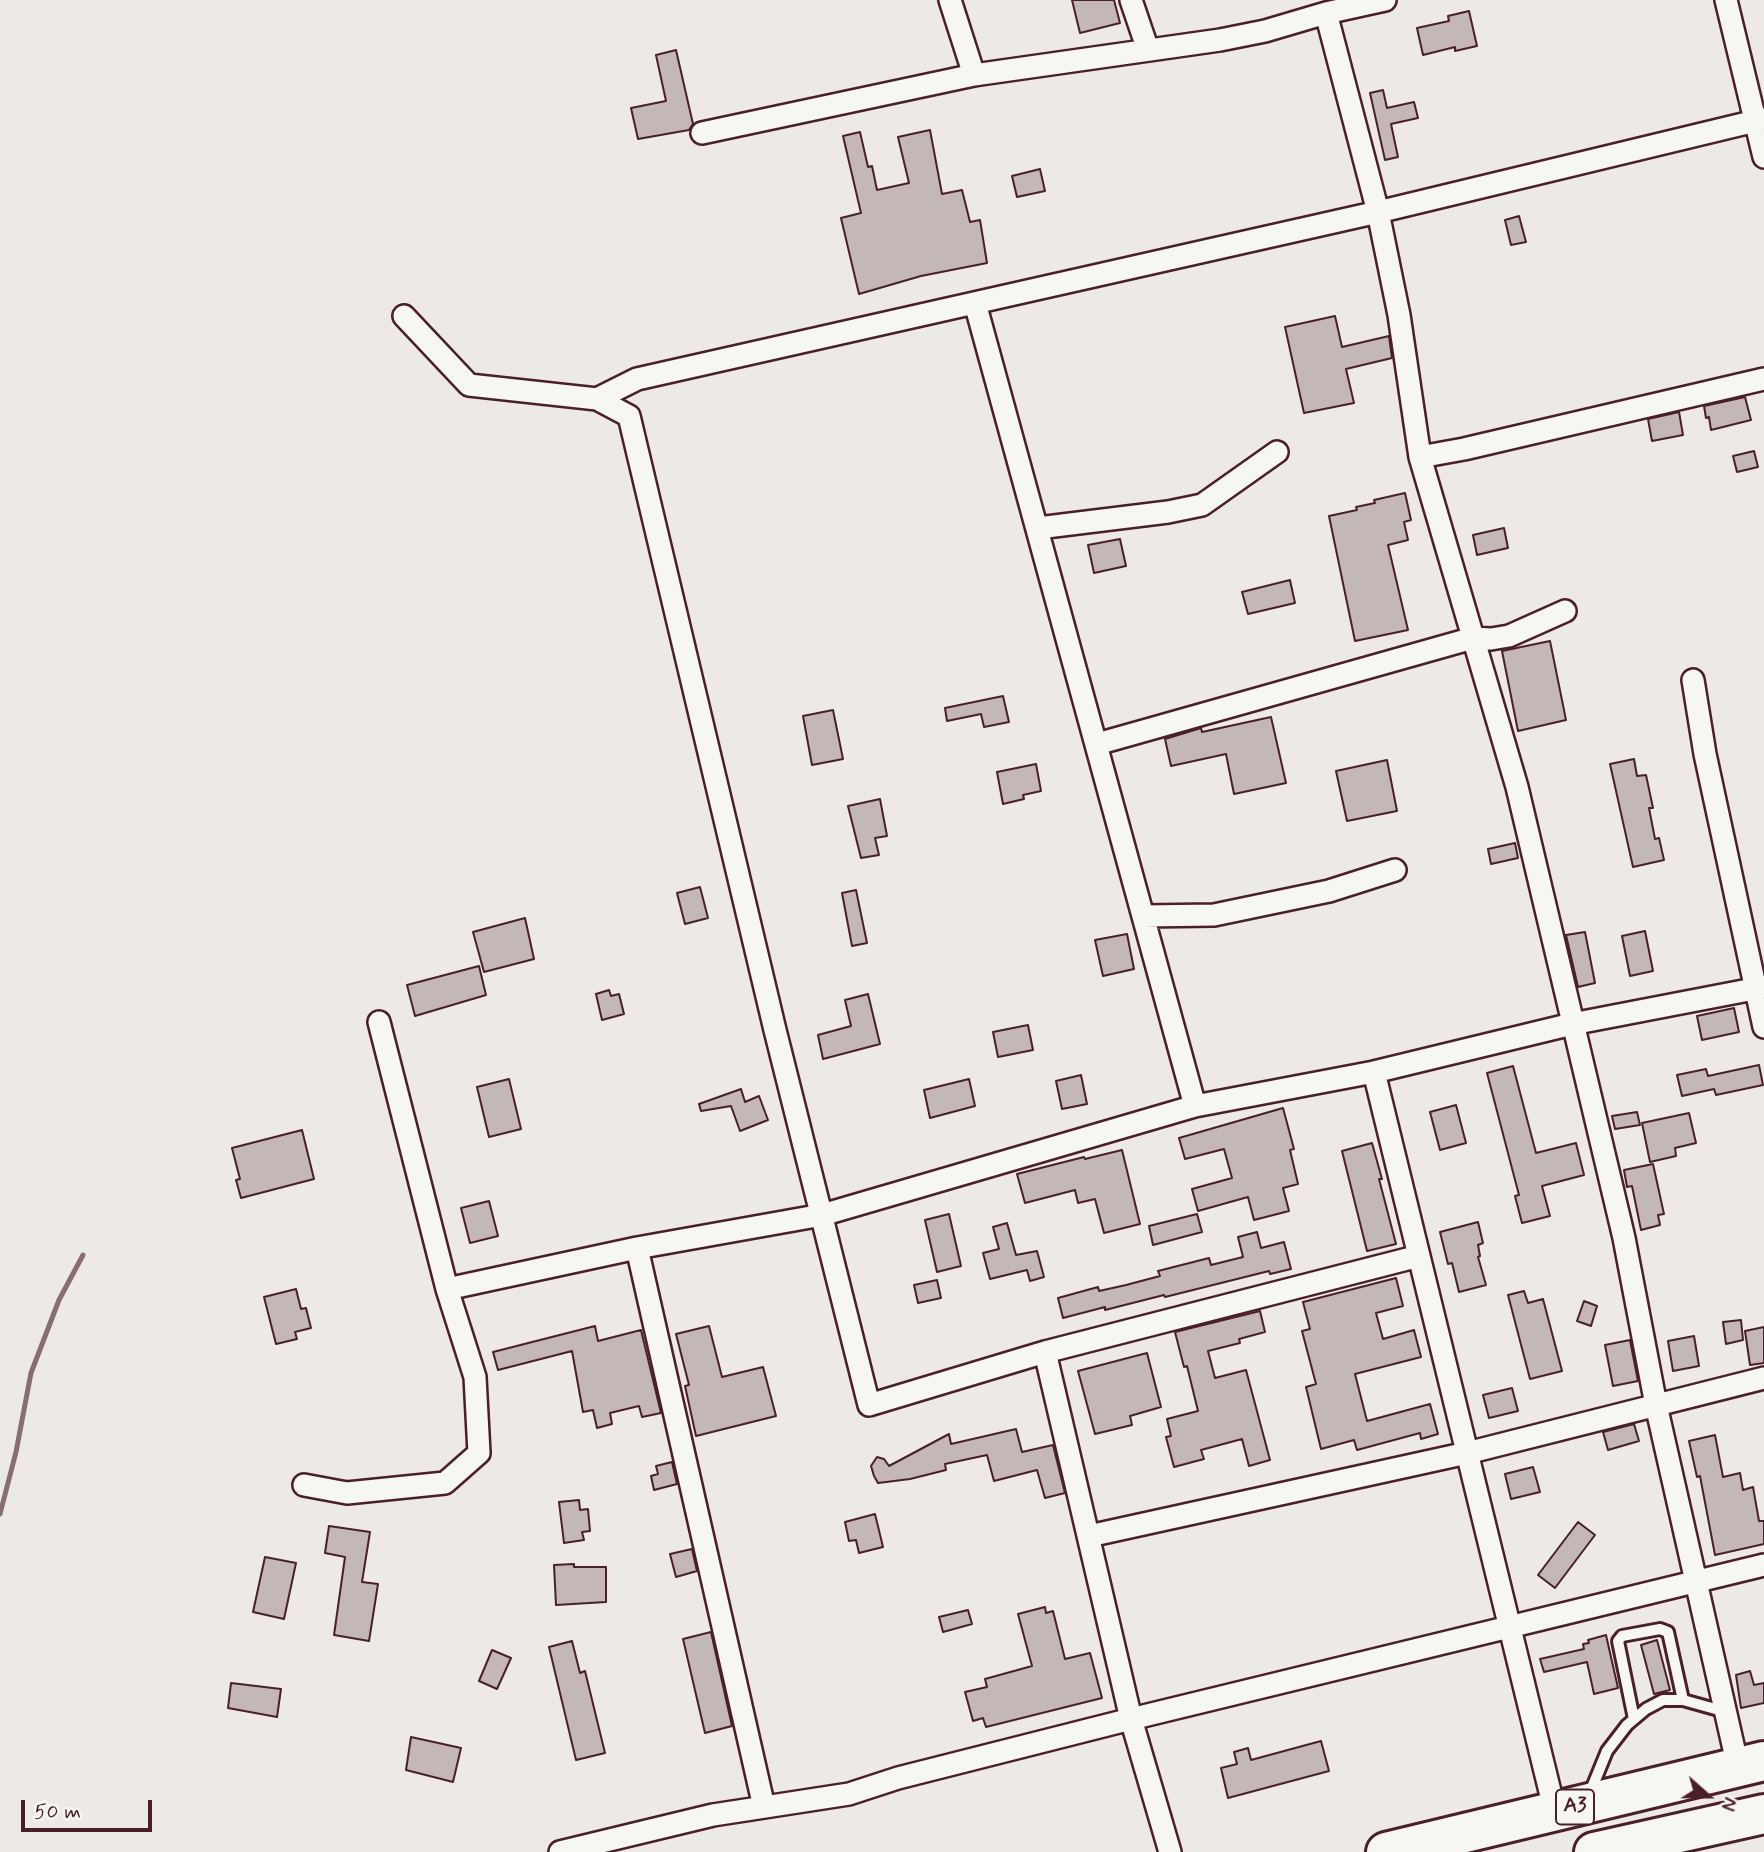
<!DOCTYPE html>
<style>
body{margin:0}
#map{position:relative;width:1764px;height:1852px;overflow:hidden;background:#ece9e6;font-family:Mynerve,sans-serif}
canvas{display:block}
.north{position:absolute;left:1673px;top:1761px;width:70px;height:70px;-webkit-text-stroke:5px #f6f6f2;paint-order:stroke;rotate:111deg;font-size:19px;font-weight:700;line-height:28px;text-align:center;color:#4a1f2b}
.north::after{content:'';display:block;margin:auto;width:24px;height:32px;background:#4a1f2b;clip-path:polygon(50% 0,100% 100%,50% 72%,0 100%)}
.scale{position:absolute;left:21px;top:1800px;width:131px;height:32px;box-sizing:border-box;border:4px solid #4a1f2b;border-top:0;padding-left:9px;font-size:21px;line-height:24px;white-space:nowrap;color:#4a1f2b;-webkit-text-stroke:5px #f6f6f2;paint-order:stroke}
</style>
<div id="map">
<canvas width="1764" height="1852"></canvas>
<div class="north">N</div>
<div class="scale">50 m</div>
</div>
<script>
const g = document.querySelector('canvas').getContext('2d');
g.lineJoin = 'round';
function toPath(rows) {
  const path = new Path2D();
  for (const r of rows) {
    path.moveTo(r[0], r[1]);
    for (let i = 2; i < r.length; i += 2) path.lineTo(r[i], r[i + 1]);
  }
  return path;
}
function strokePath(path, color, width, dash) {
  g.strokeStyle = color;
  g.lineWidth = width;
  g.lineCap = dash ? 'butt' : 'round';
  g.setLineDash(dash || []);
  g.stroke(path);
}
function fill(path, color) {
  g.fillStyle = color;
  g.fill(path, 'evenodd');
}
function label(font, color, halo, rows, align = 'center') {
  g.font = font + ' Mynerve,sans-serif';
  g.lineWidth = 5;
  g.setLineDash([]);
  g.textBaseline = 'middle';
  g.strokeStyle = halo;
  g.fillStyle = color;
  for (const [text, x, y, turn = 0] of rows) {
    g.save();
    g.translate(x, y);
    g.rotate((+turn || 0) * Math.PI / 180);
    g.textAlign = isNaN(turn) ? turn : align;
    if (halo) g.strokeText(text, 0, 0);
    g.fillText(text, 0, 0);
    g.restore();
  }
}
strokePath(toPath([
 [0,1514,16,1452,31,1373,59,1300,83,1255]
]), '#886e73', 5);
const building = toPath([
 [1072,0,1114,0,1120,23,1080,33,1072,0],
 [1469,11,1477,46,1455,51,1455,47,1423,55,1417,28,1449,21,1448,16,1469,11],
 [676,50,693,124,689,130,638,139,631,108,666,101,656,55,676,50],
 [1383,90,1387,108,1414,102,1418,118,1391,124,1398,157,1385,160,1370,93,1383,90],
 [930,130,942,194,962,190,970,222,980,220,987,263,921,276,859,294,841,218,861,213,843,136,860,132,868,167,872,166,877,190,909,183,898,137,930,130],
 [1040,169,1045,191,1017,197,1012,176,1040,169],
 [1519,216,1526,242,1511,245,1505,220,1519,216],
 [1335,316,1342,347,1389,336,1392,358,1346,369,1354,403,1304,413,1285,327,1335,316],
 [1745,397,1751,420,1711,430,1709,417,1706,418,1704,406,1745,397],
 [1679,412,1683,435,1652,441,1648,419,1679,412],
 [1754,451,1758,467,1737,472,1733,456,1754,451],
 [1405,493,1411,520,1404,522,1408,540,1388,545,1408,630,1355,641,1329,516,1357,510,1356,507,1375,503,1374,500,1405,493],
 [1504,528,1508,548,1477,555,1473,535,1504,528],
 [1120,539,1126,566,1094,573,1088,545,1120,539],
 [1290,580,1295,603,1248,614,1242,592,1290,580],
 [1550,641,1566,720,1518,731,1502,651,1550,641],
 [1003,696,1009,722,984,727,981,714,947,721,945,708,1003,696],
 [833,710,843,759,812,765,803,716,833,710],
 [1271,717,1286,783,1234,794,1226,754,1171,766,1165,739,1201,728,1202,732,1271,717],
 [1634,759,1637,776,1646,775,1653,808,1649,808,1655,839,1659,838,1664,860,1633,867,1610,764,1634,759],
 [1387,760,1397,811,1347,821,1336,771,1387,760],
 [1036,764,1041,791,1023,795,1024,799,1003,804,997,772,1036,764],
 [880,799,887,836,875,838,879,855,861,858,848,806,880,799],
 [1515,843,1518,858,1491,864,1488,849,1515,843],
 [700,887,708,918,685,924,677,893,700,887],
 [856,890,867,943,852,946,842,893,856,890],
 [525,918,534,959,484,972,473,932,525,918],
 [1645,931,1653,971,1630,976,1622,936,1645,931],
 [1585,932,1595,983,1578,987,1566,935,1585,932],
 [1127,934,1134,969,1103,976,1095,940,1127,934],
 [479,966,486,995,415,1016,407,985,479,966],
 [609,990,611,996,619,994,624,1014,602,1020,596,994,609,990],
 [868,994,880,1044,823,1059,818,1035,851,1026,845,1000,868,994],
 [1734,1008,1739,1032,1702,1040,1697,1016,1734,1008],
 [1028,1025,1033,1050,998,1057,993,1032,1028,1025],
 [1759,1065,1763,1085,1716,1095,1714,1089,1682,1096,1677,1075,1706,1069,1708,1076,1759,1065],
 [1513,1066,1536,1153,1576,1143,1584,1175,1542,1186,1550,1216,1522,1223,1515,1196,1519,1195,1487,1073,1513,1066],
 [1081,1075,1087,1104,1062,1109,1056,1081,1081,1075],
 [509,1079,521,1129,489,1137,477,1087,509,1079],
 [969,1079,975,1106,930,1118,924,1090,969,1079],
 [741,1089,745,1102,759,1096,768,1120,740,1131,731,1106,701,1111,699,1104,741,1089],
 [1456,1105,1466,1143,1440,1150,1430,1112,1456,1105],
 [1283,1108,1294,1149,1290,1150,1298,1184,1283,1188,1289,1211,1254,1220,1248,1197,1198,1211,1192,1189,1232,1178,1224,1149,1185,1159,1179,1138,1283,1108],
 [1637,1112,1640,1125,1615,1129,1612,1116,1637,1112],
 [1689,1113,1696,1143,1675,1148,1676,1156,1650,1162,1642,1123,1689,1113],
 [302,1130,314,1179,241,1198,236,1180,240,1179,232,1148,302,1130],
 [1372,1143,1382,1179,1379,1179,1396,1244,1367,1251,1342,1151,1372,1143],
 [1122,1150,1140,1224,1104,1233,1095,1199,1078,1203,1075,1190,1025,1203,1017,1174,1084,1157,1085,1159,1122,1150],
 [1653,1164,1664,1214,1658,1215,1660,1225,1641,1230,1632,1186,1627,1187,1624,1170,1653,1164],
 [489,1201,498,1236,470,1243,461,1208,489,1201],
 [949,1214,961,1266,937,1272,925,1220,949,1214],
 [1197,1214,1202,1232,1153,1245,1149,1226,1197,1214],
 [1478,1222,1483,1243,1478,1245,1480,1256,1478,1257,1486,1285,1459,1292,1452,1263,1448,1264,1440,1232,1478,1222],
 [1007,1223,1016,1255,1037,1251,1044,1277,1030,1281,1027,1270,990,1279,983,1253,999,1249,993,1227,1007,1223],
 [1257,1232,1261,1248,1284,1242,1291,1269,1270,1274,1269,1271,1165,1297,1164,1295,1105,1310,1105,1307,1063,1318,1058,1298,1098,1287,1099,1291,1126,1285,1160,1276,1158,1271,1209,1258,1211,1265,1243,1257,1238,1237,1257,1232],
 [1396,1278,1403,1306,1376,1313,1383,1339,1414,1330,1421,1357,1355,1374,1367,1421,1430,1404,1438,1434,1421,1439,1420,1433,1357,1450,1354,1440,1321,1449,1306,1387,1316,1384,1302,1331,1310,1329,1303,1302,1396,1278],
 [937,1280,941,1298,918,1303,914,1285,937,1280],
 [296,1289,301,1309,306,1308,311,1328,295,1332,297,1339,276,1344,264,1297,296,1289],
 [1524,1291,1528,1303,1543,1299,1562,1371,1530,1379,1508,1295,1524,1291],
 [1584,1301,1597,1306,1591,1326,1577,1321,1584,1301],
 [1260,1311,1265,1332,1239,1339,1240,1343,1208,1351,1215,1378,1246,1370,1270,1460,1249,1466,1242,1439,1201,1450,1204,1459,1174,1467,1166,1437,1171,1436,1167,1419,1198,1411,1187,1366,1184,1367,1175,1332,1260,1311],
 [1741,1320,1743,1340,1726,1344,1723,1322,1741,1320],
 [595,1326,598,1341,641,1330,661,1413,642,1417,639,1406,610,1413,612,1424,597,1428,593,1410,583,1412,572,1351,498,1370,493,1352,595,1326],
 [709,1326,722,1377,763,1367,776,1416,696,1436,685,1386,689,1385,676,1334,709,1326],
 [1764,1327,1764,1363,1750,1365,1745,1331,1764,1327],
 [1694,1336,1699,1366,1673,1371,1668,1341,1694,1336],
 [1630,1340,1638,1381,1613,1386,1605,1345,1630,1340],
 [1147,1353,1161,1407,1130,1416,1132,1425,1095,1434,1078,1371,1147,1353],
 [1512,1388,1518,1411,1489,1418,1483,1395,1512,1388],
 [1634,1424,1639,1441,1608,1450,1603,1432,1634,1424],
 [1016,1429,1022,1452,1053,1445,1065,1493,1045,1498,1037,1470,994,1481,987,1455,945,1464,946,1470,910,1479,878,1483,874,1476,871,1466,877,1457,884,1459,889,1466,949,1434,951,1444,1016,1429],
 [1715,1435,1723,1477,1740,1473,1743,1490,1753,1487,1759,1521,1764,1521,1764,1544,1715,1555,1700,1476,1697,1477,1689,1441,1715,1435],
 [672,1462,677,1484,654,1490,651,1476,658,1474,656,1466,672,1462],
 [1533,1467,1540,1492,1511,1499,1505,1474,1533,1467],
 [579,1500,580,1510,588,1509,590,1531,582,1532,584,1540,564,1543,559,1502,579,1500],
 [875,1514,883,1547,859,1553,856,1540,849,1541,845,1522,875,1514],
 [1578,1522,1595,1535,1555,1588,1538,1575,1578,1522],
 [329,1526,370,1532,362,1582,378,1584,369,1641,334,1635,345,1557,325,1553,329,1526],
 [692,1549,697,1571,676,1577,670,1554,692,1549],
 [265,1557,296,1563,284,1619,253,1612,265,1557],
 [574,1564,574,1567,606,1567,606,1602,556,1605,554,1565,574,1564],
 [1045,1607,1046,1613,1053,1611,1065,1659,1090,1653,1102,1698,986,1727,983,1718,973,1721,965,1692,987,1687,985,1679,1032,1666,1018,1614,1045,1607],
 [968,1610,972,1624,943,1632,939,1617,968,1610],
 [711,1632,732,1726,705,1733,683,1639,711,1632],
 [1606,1635,1618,1688,1594,1694,1587,1662,1544,1672,1540,1659,1584,1649,1583,1644,1589,1643,1588,1640,1606,1635],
 [1657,1640,1670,1690,1654,1694,1641,1645,1657,1640],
 [572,1641,580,1673,585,1671,605,1753,576,1760,549,1647,572,1641],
 [492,1650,511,1658,497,1689,479,1681,492,1650],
 [1750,1671,1754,1685,1764,1683,1764,1703,1741,1708,1736,1675,1750,1671],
 [231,1683,281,1689,277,1717,228,1708,231,1683],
 [411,1737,461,1748,453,1782,406,1770,411,1737],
 [1321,1741,1329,1771,1228,1798,1221,1768,1237,1764,1234,1752,1248,1748,1251,1760,1321,1741]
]);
fill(building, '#c4b7b7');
strokePath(building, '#4a1f2b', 2);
const service = toPath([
 [1634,1719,1618,1641,1622,1636,1660,1629,1668,1632,1683,1700],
 [1589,1795,1607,1751,1627,1725,1646,1709,1663,1700,1683,1700,1726,1712]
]);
const minor = toPath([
 [950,0,974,75],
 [1131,0,1148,50],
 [1726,0,1764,157],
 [1326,13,1378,212,1399,315,1420,457,1464,449,1764,379],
 [702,133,974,75,1220,40,1265,31,1326,13,1385,0],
 [975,303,1195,1106],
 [404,316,469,385,597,399,629,416,775,1030,869,1405,1045,1352,1419,1256],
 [597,399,637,379,1378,212,1764,119],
 [1420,457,1517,787,1624,1238,1656,1405,1738,1767],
 [1038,528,1168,512,1202,505,1277,452],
 [1693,680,1705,754,1764,1027],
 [1097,744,1473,638,1491,639,1509,636,1565,611],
 [1143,916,1214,915,1329,891,1395,870],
 [1374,1072,1555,1812],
 [637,1248,764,1807],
 [447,1289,637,1248,822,1215,1195,1106,1374,1072,1572,1024,1764,987],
 [1045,1352,1131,1719,1170,1852],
 [304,1485,347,1493,445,1483,479,1453,475,1377,447,1289,379,1022],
 [1089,1536,1467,1453,1764,1378],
 [560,1852,713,1815,849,1794,898,1778,1131,1719,1764,1565]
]);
const motorway = toPath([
 [1386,1852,1764,1761],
 [1594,1852,1764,1814]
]);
strokePath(service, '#4a1f2b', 16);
strokePath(minor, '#4a1f2b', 26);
strokePath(motorway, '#4a1f2b', 44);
strokePath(service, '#f6f6f2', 10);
strokePath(minor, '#f6f6f2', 21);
strokePath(motorway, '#f6f6f2', 38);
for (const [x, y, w] of [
 [1575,1807,38]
]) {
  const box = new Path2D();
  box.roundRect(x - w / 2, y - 17.5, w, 35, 5);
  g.fillStyle = '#f6f6f2';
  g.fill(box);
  strokePath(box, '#4a1f2b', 2);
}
label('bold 21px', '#4a1f2b', null, [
 ["A3",1575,1807]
]);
</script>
